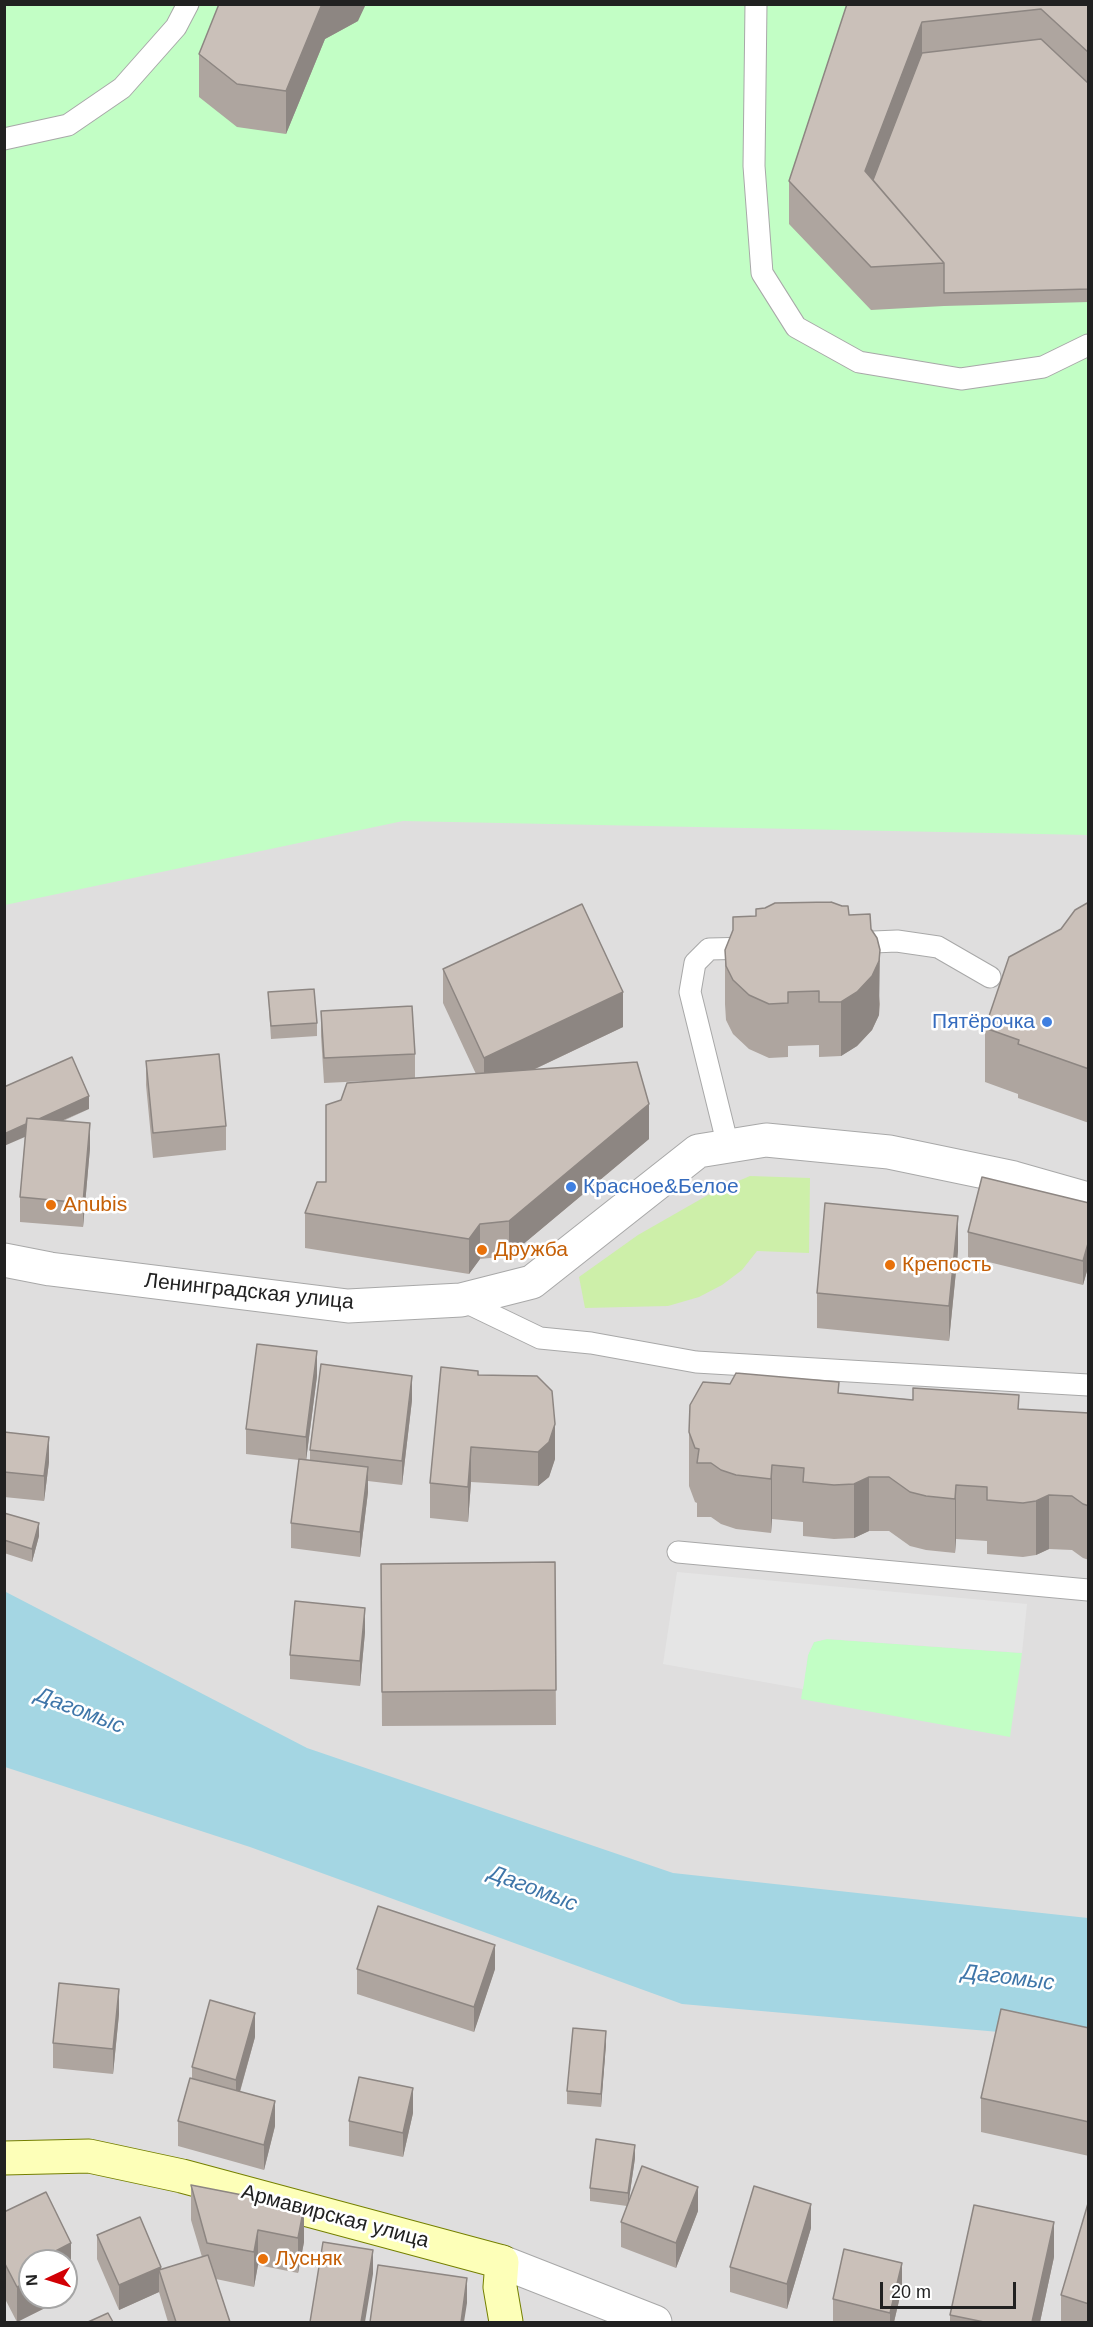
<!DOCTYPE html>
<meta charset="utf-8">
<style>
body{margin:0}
#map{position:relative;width:1093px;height:2327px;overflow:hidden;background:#f2eee7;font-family:Helvetica,sans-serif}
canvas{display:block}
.frame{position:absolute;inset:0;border:6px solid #212121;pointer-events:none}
.north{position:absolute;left:18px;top:2249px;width:60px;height:60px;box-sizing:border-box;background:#fff;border:2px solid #a6a6a6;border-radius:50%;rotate:266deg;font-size:16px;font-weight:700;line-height:24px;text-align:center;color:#212121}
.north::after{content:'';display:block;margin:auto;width:21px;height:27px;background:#d20005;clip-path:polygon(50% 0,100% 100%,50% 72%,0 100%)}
.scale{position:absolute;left:880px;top:2282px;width:136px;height:27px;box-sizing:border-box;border:3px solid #212121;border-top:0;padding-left:8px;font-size:18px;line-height:21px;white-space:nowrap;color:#212121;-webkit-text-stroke:4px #fff;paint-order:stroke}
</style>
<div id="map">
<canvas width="1093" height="2327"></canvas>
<div class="frame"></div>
<div class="north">N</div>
<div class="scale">20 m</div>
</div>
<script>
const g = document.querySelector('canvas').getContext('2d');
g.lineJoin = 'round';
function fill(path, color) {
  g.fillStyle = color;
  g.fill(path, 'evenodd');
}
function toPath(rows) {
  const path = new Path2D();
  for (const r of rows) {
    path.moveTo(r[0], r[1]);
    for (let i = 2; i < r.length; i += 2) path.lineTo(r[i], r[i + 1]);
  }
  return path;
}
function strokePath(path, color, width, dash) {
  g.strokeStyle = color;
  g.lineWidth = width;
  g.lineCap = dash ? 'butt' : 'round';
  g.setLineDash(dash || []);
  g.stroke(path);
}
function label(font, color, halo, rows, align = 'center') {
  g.font = font + ' Helvetica,sans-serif';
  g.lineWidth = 5;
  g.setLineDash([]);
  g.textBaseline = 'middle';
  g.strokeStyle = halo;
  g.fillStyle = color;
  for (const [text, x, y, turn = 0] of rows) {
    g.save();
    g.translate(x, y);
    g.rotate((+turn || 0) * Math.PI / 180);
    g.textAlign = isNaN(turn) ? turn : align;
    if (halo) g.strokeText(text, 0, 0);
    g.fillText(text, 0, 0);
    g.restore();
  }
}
fill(toPath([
 [5,5,1088,5,1088,2322,5,2322],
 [30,2261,66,2261,66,2297,30,2297]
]), '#dfdede');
fill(toPath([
 [750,1176,810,1178,809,1253,757,1251,742,1270,722,1285,699,1297,668,1306,585,1308,579,1277,638,1235,715,1191]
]), '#cdefa9');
fill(toPath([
 [4,5,1088,5,1088,835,403,821,5,905],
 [827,1639,1022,1653,1010,1737,801,1699,808,1655,814,1642]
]), '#c2fec5');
fill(toPath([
 [677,1572,1027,1604,1022,1653,827,1639,814,1642,808,1655,803,1689,663,1664]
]), '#e5e5e5');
fill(toPath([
 [4,1591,307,1748,673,1873,1088,1918,1088,2050,999,2032,682,2004,250,1847,5,1767]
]), '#a4d6e3');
const lane = toPath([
 [756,4,754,166,762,273,796,327,859,362,961,379,1043,367,1088,345],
 [4,139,68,125,122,88,176,27,188,4],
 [850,943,897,941,938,947,990,977],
 [728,1146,690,992,695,963,709,949,753,948],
 [461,1300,540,1338,591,1343,696,1362,1088,1385],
 [678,1552,1088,1590]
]);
const street = toPath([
 [4,1260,50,1269,348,1306,461,1300,532,1282,698,1151,766,1140,889,1152,1014,1178,1088,1199],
 [502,2262,655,2322]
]);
const secondary = toPath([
 [4,2158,89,2156,182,2176,502,2262,500,2287,506,2322]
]);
strokePath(lane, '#a8a8a8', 23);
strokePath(street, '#a8a8a8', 35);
strokePath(secondary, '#758000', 35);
strokePath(lane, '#fff', 21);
strokePath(street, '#fff', 33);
strokePath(secondary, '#fdffb8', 33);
fill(toPath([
 [847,4,1089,4,1089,302,944,306,871,310,789,224,789,181],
 [358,21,325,39,286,134,237,127,199,97,199,54],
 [1089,902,1089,1123,1018,1098,1018,1094,985,1082,985,1028,1061,929],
 [756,909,849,915,871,929,880,1004,879,1015,872,1030,857,1046,841,1056,819,1057,819,1045,788,1046,788,1057,769,1058,749,1049,733,1034,726,1020,725,1004,725,950,756,916],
 [443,969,623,1027,533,1070,649,1139,509,1256,480,1259,469,1274,305,1248,305,1213,326,1182,407,1079,324,1083,321,1036,321,1011,415,1054,415,1078,476,1074,443,1003],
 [268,992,317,1023,317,1036,271,1039],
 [146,1061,226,1126,226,1150,153,1158,146,1085],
 [89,1109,63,1121,90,1148,83,1227,20,1222,20,1197,25,1137,4,1146],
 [1089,1203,1089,1264,1083,1285,968,1257,968,1232],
 [958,1251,949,1341,817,1328,817,1293],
 [478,1375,555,1459,549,1477,538,1486,471,1482,468,1522,430,1518,430,1483],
 [317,1376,306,1460,310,1460,310,1450,412,1400,402,1485,368,1481,368,1492,360,1557,291,1548,291,1523,299,1460,246,1454,246,1429],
 [839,1393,1019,1409,1089,1413,1089,1560,1083,1558,1072,1550,1049,1549,1036,1555,1023,1557,987,1554,987,1541,956,1539,955,1553,926,1550,910,1546,889,1531,869,1531,854,1538,834,1539,803,1536,803,1522,772,1519,771,1533,736,1529,721,1524,711,1517,697,1517,697,1503,695,1502,689,1486,689,1432],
 [4,1432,49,1462,44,1501,4,1497],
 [4,1513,39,1536,32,1562,4,1553],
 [555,1562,556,1725,382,1726,381,1564],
 [365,1632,360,1686,290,1679,290,1655],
 [357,1969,495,1969,474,2032,357,1994],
 [119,2014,113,2074,53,2068,53,2043],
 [1089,2028,1089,2156,981,2132,981,2098],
 [255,2037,240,2092,275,2126,264,2170,178,2146,178,2121,192,2079,192,2067],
 [606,2044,601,2107,567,2104,567,2091],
 [413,2113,403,2157,349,2146,349,2121],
 [635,2158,629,2199,698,2211,676,2268,621,2247,621,2222,627,2206,590,2201,590,2188],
 [191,2185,304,2207,304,2242,298,2273,258,2265,254,2287,216,2279,230,2322,168,2322,159,2292,119,2310,97,2259,97,2235,161,2270,202,2257,191,2220],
 [1089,2200,1089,2322,1061,2322,1061,2295],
 [4,2212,71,2278,30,2261,53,2297,53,2304,17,2322,4,2297],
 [811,2228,787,2309,730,2292,730,2267],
 [1054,2257,1040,2322,950,2322,950,2315],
 [902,2288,894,2322,833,2322,833,2299]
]), '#aea59f');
fill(toPath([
 [322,4,366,4,358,21,325,39,286,134,286,91],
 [922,22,922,65,868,205,865,171],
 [880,950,879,1015,872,1030,857,1046,841,1056,841,1002],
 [623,992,623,1027,484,1093,484,1058],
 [89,1096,89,1109,4,1146,4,1134],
 [649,1104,649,1139,509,1256,509,1221],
 [90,1123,90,1148,83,1227,83,1203],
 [958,1216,958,1251,949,1341,949,1306],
 [480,1224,480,1259,469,1274,469,1239],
 [1089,1240,1089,1264,1083,1285,1083,1261],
 [317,1351,317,1376,306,1461,306,1437],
 [412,1376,412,1400,402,1485,402,1461],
 [555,1424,555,1459,549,1477,538,1486,538,1452],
 [49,1437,49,1462,44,1501,44,1476],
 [471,1447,471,1482,468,1522,468,1487],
 [772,1465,772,1519,771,1533,771,1479],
 [368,1467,368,1492,360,1557,360,1532],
 [869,1477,869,1531,854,1538,854,1484],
 [956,1485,956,1539,955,1553,955,1499],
 [1049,1495,1049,1549,1036,1555,1036,1501],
 [39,1523,39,1536,32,1562,32,1549],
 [365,1608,365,1632,360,1686,360,1661],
 [495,1945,495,1969,474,2032,474,2007],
 [119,1989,119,2014,113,2074,113,2049],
 [255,2013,255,2037,236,2105,236,2080],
 [606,2031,606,2044,601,2107,601,2094],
 [413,2088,413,2113,403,2157,403,2133],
 [275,2101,275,2126,264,2170,264,2145],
 [635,2145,635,2158,628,2206,628,2193],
 [698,2187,698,2211,676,2268,676,2243],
 [811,2204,811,2228,787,2309,787,2284],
 [304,2207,304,2242,298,2273,298,2238],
 [1054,2222,1054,2257,1040,2322,1032,2322],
 [258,2230,258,2265,254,2287,254,2252],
 [71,2243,71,2278,66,2281,66,2261,46,2261,46,2256],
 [373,2250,373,2274,365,2322,361,2322],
 [902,2263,902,2288,894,2322,890,2322,890,2313],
 [161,2267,161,2274,159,2270,159,2292,119,2310,119,2285],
 [467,2278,467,2303,464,2322,461,2322],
 [30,2281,30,2297,53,2297,53,2304,17,2322,17,2287]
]), '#8d8682');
const building = toPath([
 [219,4,322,4,286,91,237,84,199,54,219,4],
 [847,4,1089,4,1089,53,1041,9,922,22,865,171,944,263,871,267,789,181,847,4],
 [1041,39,1089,84,1089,289,944,293,944,263,873,180,922,53,1041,39],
 [831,902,842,906,848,906,849,915,870,914,871,929,877,938,880,950,879,961,872,976,857,992,841,1002,819,1002,819,991,788,992,788,1003,769,1004,749,995,733,980,726,966,725,950,733,930,733,917,756,916,756,909,765,908,775,903,831,902],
 [1089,902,1089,1069,1018,1044,1019,1040,985,1028,1009,957,1061,929,1075,910,1089,902],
 [582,904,623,992,484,1058,443,969,582,904],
 [314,989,317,1023,271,1026,268,992,314,989],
 [412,1006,415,1054,324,1058,321,1011,412,1006],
 [219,1054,226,1126,153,1133,146,1061,219,1054],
 [72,1057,89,1096,39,1119,27,1118,26,1124,4,1134,4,1087,72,1057],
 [637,1062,649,1104,509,1221,480,1224,469,1239,305,1213,317,1182,326,1182,326,1105,341,1100,347,1083,637,1062],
 [27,1118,90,1123,83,1203,20,1197,27,1118],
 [982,1177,1089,1203,1089,1240,1083,1261,968,1232,982,1177],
 [825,1203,958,1216,949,1306,817,1293,825,1203],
 [257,1344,317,1351,306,1437,246,1429,257,1344],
 [321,1364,412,1376,402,1461,310,1450,321,1364],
 [441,1367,478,1371,478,1375,537,1376,552,1391,555,1424,549,1442,538,1452,471,1447,468,1487,430,1483,441,1367],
 [736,1373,839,1382,838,1393,913,1400,913,1388,1019,1395,1018,1409,1089,1413,1089,1506,1083,1504,1072,1496,1049,1495,1036,1501,1023,1503,987,1500,987,1487,956,1485,955,1499,926,1496,910,1492,889,1477,869,1477,854,1484,834,1485,803,1482,804,1468,772,1465,771,1479,736,1475,721,1470,711,1463,697,1463,699,1449,695,1448,689,1432,690,1405,703,1382,730,1384,736,1373],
 [4,1432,49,1437,44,1476,4,1472,4,1432],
 [299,1459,368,1467,360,1532,291,1523,299,1459],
 [4,1513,39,1523,32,1549,4,1540,4,1513],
 [555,1562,556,1690,382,1692,381,1564,555,1562],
 [295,1601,365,1608,360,1661,290,1655,295,1601],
 [378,1906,495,1945,474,2007,357,1969,378,1906],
 [59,1983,119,1989,113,2049,53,2043,59,1983],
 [210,2000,255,2013,236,2080,192,2067,210,2000],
 [1001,2009,1089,2028,1089,2122,981,2098,1001,2009],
 [573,2028,606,2031,601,2094,567,2091,573,2028],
 [359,2077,413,2088,403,2133,349,2121,359,2077],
 [190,2078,275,2101,264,2145,178,2121,190,2078],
 [596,2139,635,2145,628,2193,590,2188,596,2139],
 [642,2166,698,2187,676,2243,621,2222,642,2166],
 [191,2185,304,2207,298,2238,258,2230,254,2252,207,2243,191,2185],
 [754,2186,811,2204,787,2284,730,2267,754,2186],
 [46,2192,71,2243,46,2256,48,2261,30,2261,30,2281,17,2287,4,2262,4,2212,46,2192],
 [1089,2200,1089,2304,1061,2295,1089,2200],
 [974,2205,1054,2222,1032,2322,984,2322,950,2315,974,2205],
 [140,2217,161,2267,119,2285,97,2235,140,2217],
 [323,2242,373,2250,361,2322,310,2322,323,2242],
 [844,2249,902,2263,890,2313,833,2299,844,2249],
 [208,2255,230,2322,176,2322,159,2270,208,2255],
 [378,2265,467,2278,461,2322,370,2322,378,2265],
 [108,2313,113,2322,88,2322,108,2313]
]);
fill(building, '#cac0b9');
strokePath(building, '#8d8682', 1.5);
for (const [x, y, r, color] of [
 [1047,1022,6,"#3f7fe0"],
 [571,1187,6,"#3f7fe0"],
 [51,1205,6,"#e8710a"],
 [482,1250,6,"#e8710a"],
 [890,1265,6,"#e8710a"],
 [263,2259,6,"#e8710a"]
]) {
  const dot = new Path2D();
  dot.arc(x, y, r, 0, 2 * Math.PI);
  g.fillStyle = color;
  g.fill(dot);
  strokePath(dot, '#fff', 2);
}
label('21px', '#366cbe', '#fff', [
 ["Пятёрочка",1035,1022],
 ["Красное&Белое",583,1187,"left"]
], 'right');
label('21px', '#c56008', '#fff', [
 ["Anubis",63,1205],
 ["Дружба",494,1250],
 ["Крепость",902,1265],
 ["Лусняк",275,2259]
], 'left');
label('21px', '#212121', '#fff', [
 ["Ленинградская улица",249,1292,6],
 ["Армавирская улица",335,2217,15]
]);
label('italic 22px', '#3f76a9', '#fff', [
 ["Дагомыс",80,1711,21],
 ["Дагомыс",533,1889,21],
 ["Дагомыс",1008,1978,7]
]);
</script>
